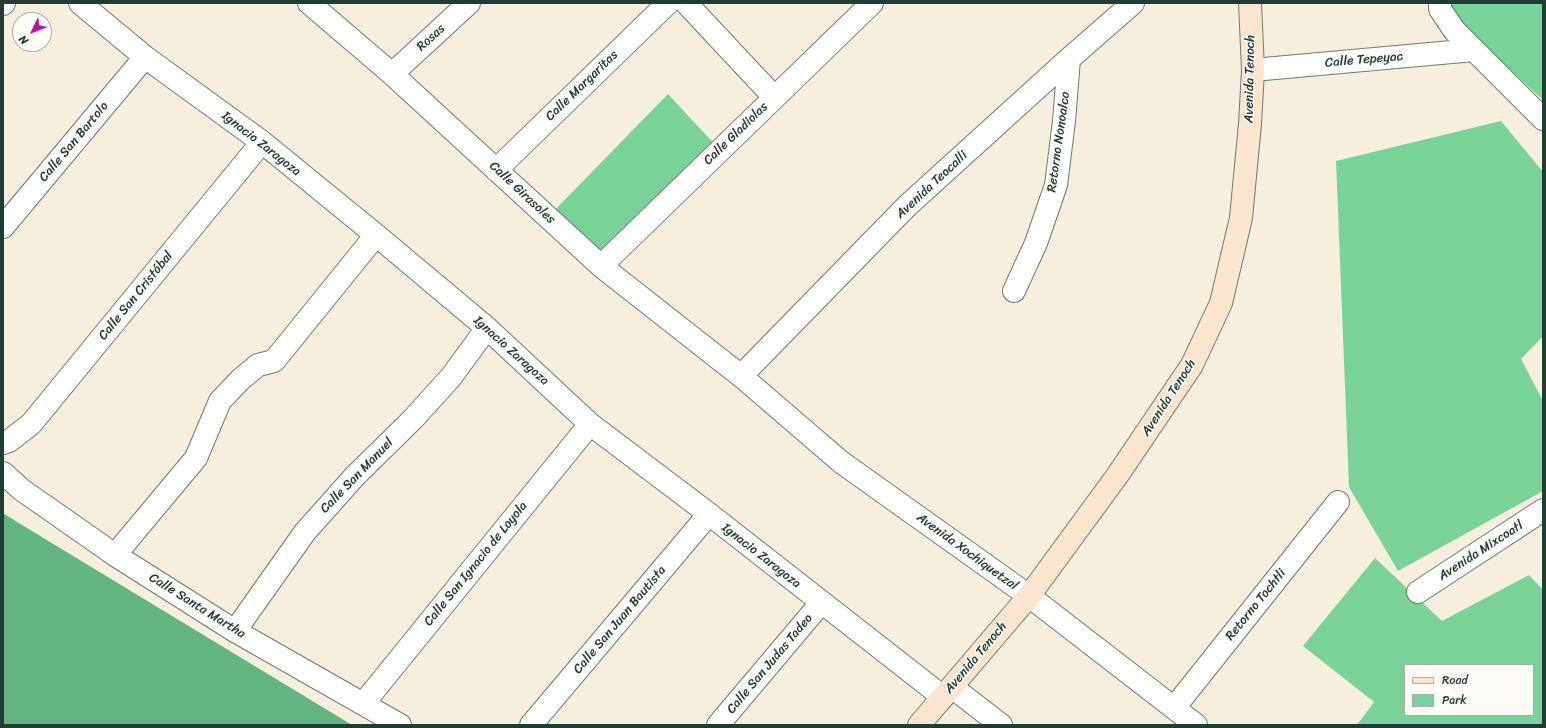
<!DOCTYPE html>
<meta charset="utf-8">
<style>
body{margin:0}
#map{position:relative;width:1546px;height:728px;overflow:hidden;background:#f7efdd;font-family:Sriracha,sans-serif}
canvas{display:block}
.frame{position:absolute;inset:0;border:4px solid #1f3d34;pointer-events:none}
.legend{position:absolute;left:1404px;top:664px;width:130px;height:52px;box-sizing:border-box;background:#fdfcf7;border:1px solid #a4b0a9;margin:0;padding:5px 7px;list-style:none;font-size:12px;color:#1f3d34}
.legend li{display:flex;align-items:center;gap:8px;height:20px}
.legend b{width:20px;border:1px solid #a4b0a9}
.north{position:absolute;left:12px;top:12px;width:40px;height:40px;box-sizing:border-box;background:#fdfcf7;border:1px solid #a4b0a9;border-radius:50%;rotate:227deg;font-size:11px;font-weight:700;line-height:16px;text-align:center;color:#1f3d34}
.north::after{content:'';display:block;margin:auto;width:14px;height:18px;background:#b5179e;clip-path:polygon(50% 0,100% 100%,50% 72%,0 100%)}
</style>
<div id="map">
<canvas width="1546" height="728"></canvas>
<div class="frame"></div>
<ul class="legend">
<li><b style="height:5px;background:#fbe5cf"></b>Road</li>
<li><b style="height:11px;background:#79d298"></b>Park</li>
</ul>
<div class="north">N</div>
</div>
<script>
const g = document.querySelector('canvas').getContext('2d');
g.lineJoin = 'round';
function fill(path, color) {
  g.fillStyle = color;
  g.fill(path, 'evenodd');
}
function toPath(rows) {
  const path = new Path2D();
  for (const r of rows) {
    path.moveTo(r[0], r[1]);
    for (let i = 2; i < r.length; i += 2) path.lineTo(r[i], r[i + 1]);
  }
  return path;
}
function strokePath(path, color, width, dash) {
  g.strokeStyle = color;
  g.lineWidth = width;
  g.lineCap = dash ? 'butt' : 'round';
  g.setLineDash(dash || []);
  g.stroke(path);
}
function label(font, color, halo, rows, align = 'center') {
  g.font = font + ' Sriracha,sans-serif';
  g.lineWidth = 3;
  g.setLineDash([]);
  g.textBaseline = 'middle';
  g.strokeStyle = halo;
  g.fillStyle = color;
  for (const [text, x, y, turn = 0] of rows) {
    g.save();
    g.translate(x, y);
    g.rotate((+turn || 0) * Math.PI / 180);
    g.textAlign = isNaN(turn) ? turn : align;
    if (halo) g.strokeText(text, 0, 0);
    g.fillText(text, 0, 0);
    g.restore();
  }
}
fill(toPath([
 [1446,3,1543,3,1543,100,1446,10],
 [668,94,719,149,601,262,550,215],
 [1501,121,1543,172,1543,336,1521,359,1543,401,1543,491,1398,571,1349,487,1336,161],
 [1375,558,1442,621,1529,575,1543,590,1543,725,1357,725,1374,702,1303,646],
 [1405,665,1533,665,1533,715,1405,715]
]), '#79d298');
fill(toPath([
 [3,513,22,525,352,725,3,725]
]), '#62b480');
const street = toPath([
 [80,3,145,57,262,142,376,235,487,328,590,424,709,514,943,697],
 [309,3,392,74,601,266,741,376,841,462,1029,596,1196,725],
 [686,3,774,97],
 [1440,3,1440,9,1454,30,1543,119],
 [3,4,4,3],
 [1253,70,1474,50],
 [392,74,469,3],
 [496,170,668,3],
 [3,227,145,57],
 [601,266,872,3],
 [1014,291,1036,243,1056,185,1064,121,1069,59],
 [741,376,907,206,1069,59,1133,3],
 [3,443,9,441,31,424,262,142],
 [3,473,22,490,115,555,235,631,400,725],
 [115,555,196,458,220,401,240,380,258,365,274,361,376,235],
 [1418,592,1543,510],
 [235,631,305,532,355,476,413,419,451,377,487,328],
 [952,687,1001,725],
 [363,704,590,424],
 [1174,708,1338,502],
 [531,725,709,514],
 [718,725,821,603]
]);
const secondary = toPath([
 [919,725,1029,596,1117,476,1192,365,1221,303,1241,218,1250,124,1253,70,1250,3]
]);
strokePath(street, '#6b7b6f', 24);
strokePath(secondary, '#6b7b6f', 24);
strokePath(street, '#fff', 22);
strokePath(secondary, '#fbe5cf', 22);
label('13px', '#1f3d34', '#fdfcf7', [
 ["Rosas",431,38,-43],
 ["Calle Tepeyac",1364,60,-5],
 ["Avenida Tenoch",1250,79,-89],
 ["Calle Margaritas",582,86,-44],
 ["Calle Gladiolas",736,134,-44],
 ["Calle San Bartolo",74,142,-50],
 ["Retorno Nonoalco",1059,142,-82],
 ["Ignacio Zaragoza",261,144,38],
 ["Avenida Teocalli",932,185,-43],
 ["Calle Girasoles",522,193,43],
 ["Calle San Cristóbal",136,296,-51],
 ["Ignacio Zaragoza",511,351,42],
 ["Avenida Tenoch",1169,398,-57],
 ["Calle San Manuel",357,476,-46],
 ["Avenida Mixcoatl",1481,551,-33],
 ["Avenida Xochiquetzal",967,552,36],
 ["Ignacio Zaragoza",761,556,38],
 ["Calle San Ignacio de Loyola",476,564,-51],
 ["Retorno Tochtli",1256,605,-51],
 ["Calle Santa Martha",197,606,32],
 ["Calle San Juan Bautista",620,620,-50],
 ["Avenida Tenoch",976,658,-50],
 ["Calle San Judas Tadeo",770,664,-50]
]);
</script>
